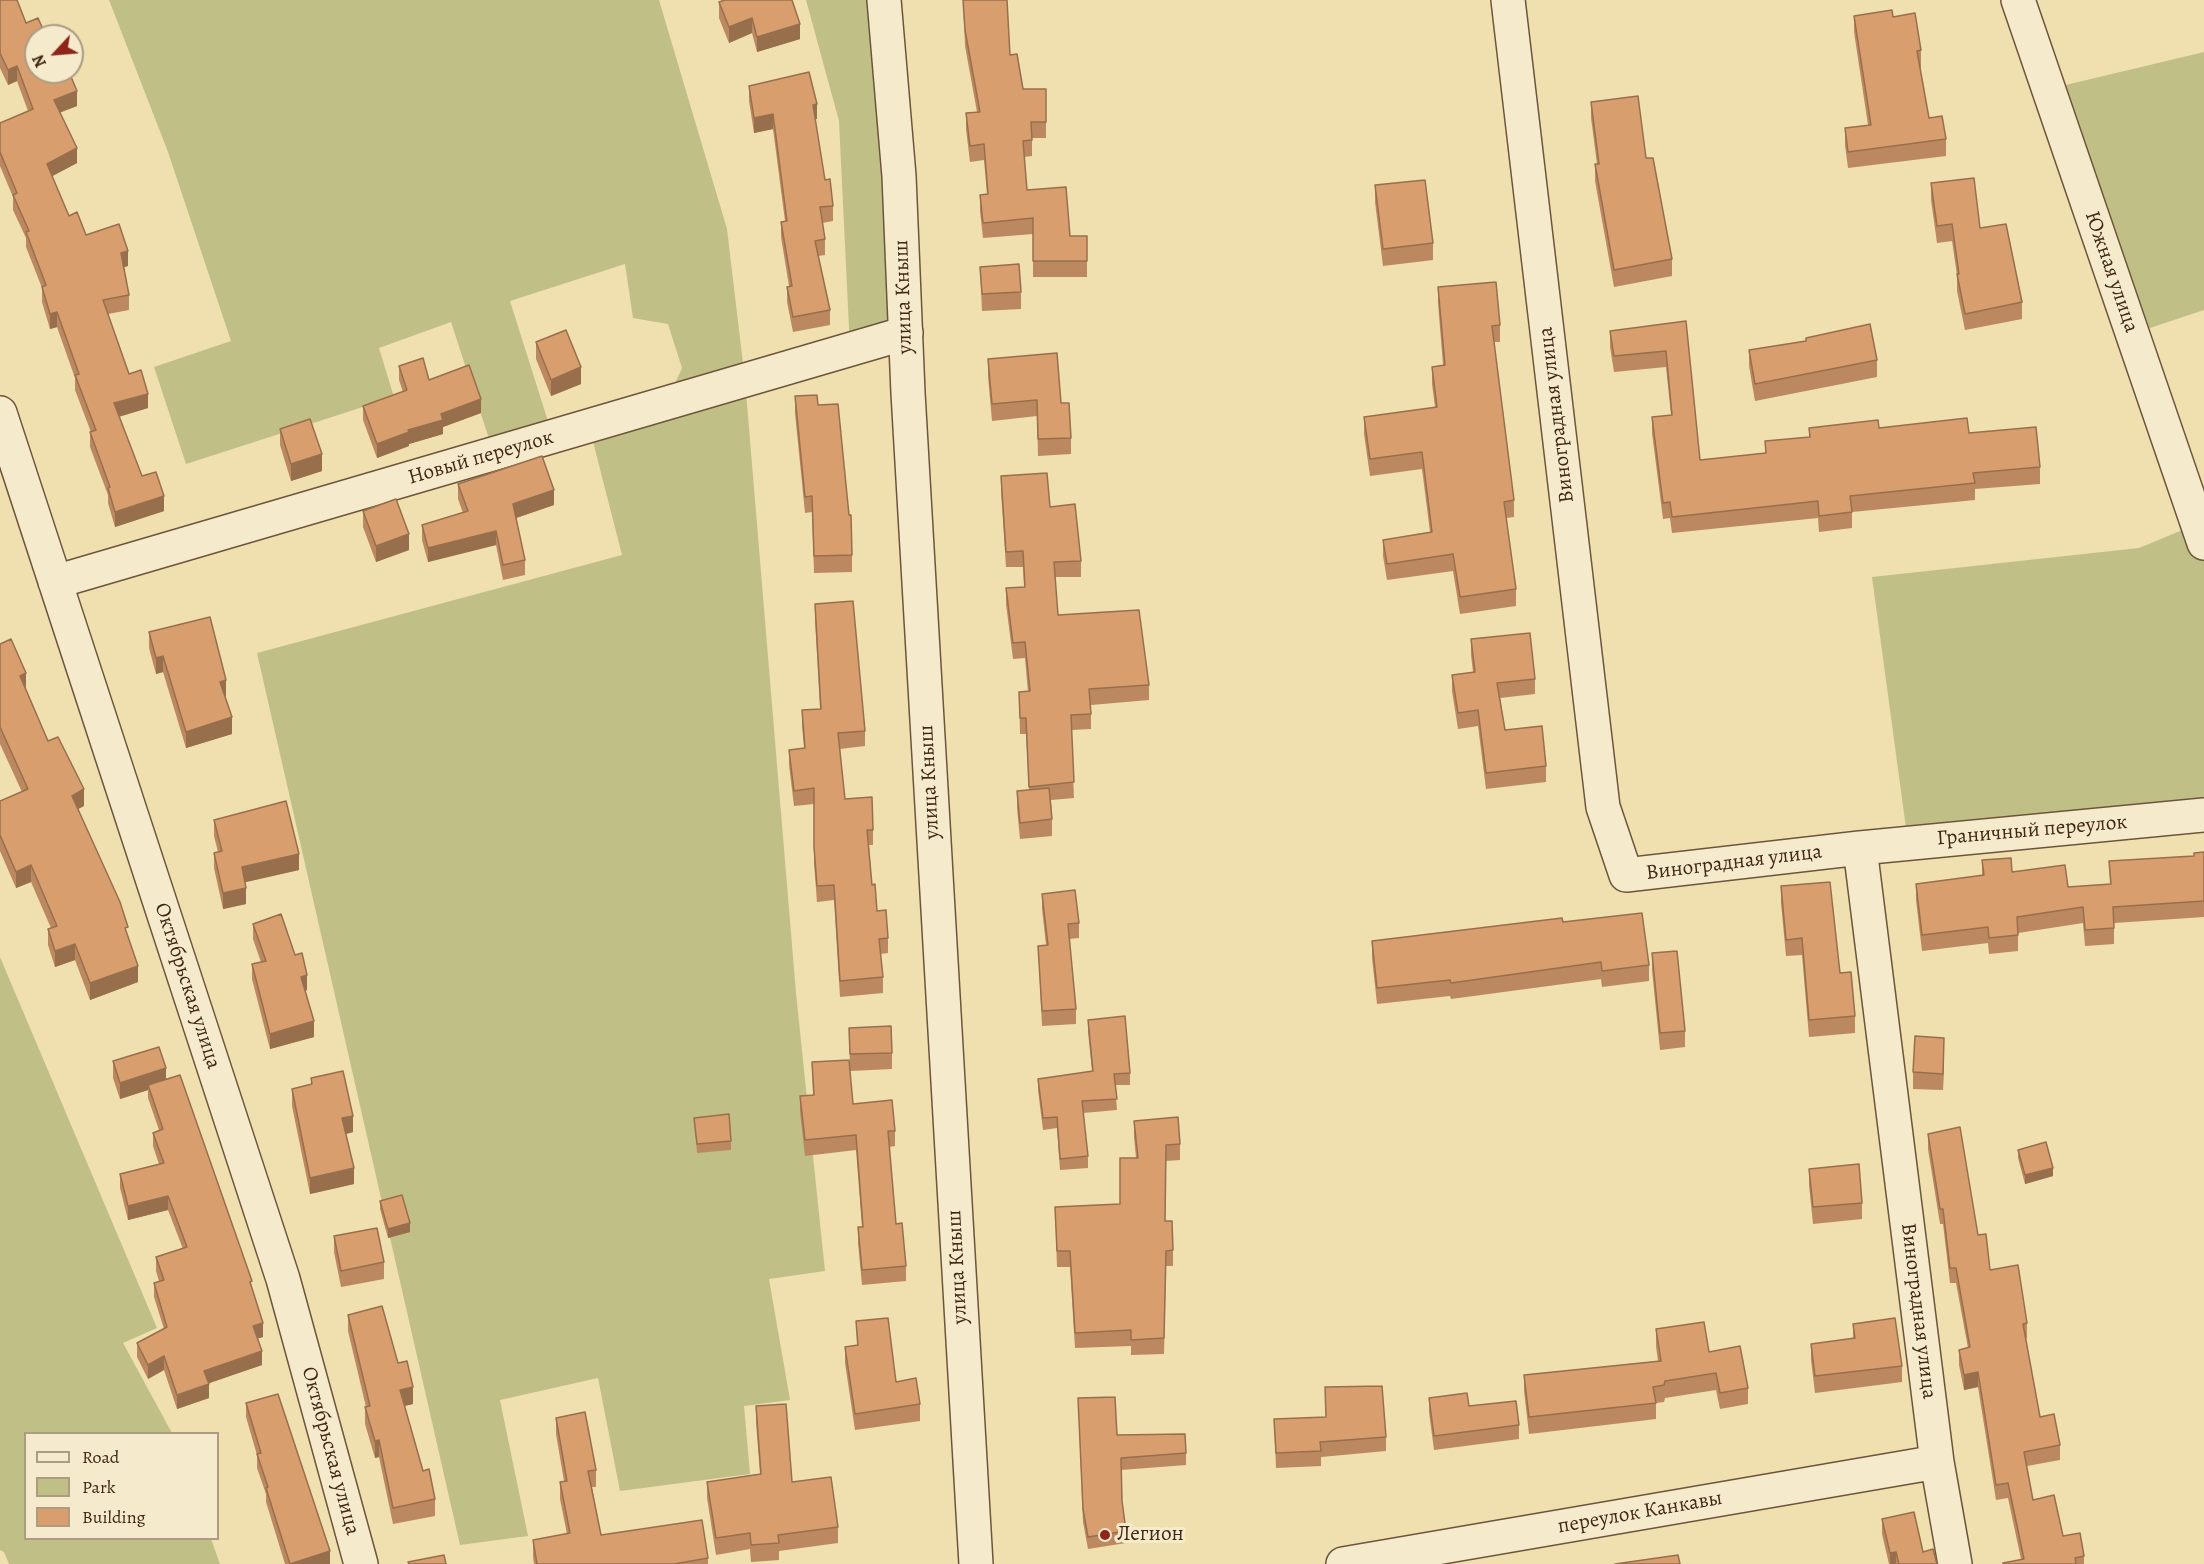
<!DOCTYPE html>
<meta charset="utf-8">
<style>
body{margin:0}
#map{position:relative;width:2204px;height:1564px;overflow:hidden;background:#f0dfaf;font-family:Alegreya,serif}
canvas{display:block}
.legend{position:absolute;left:24px;top:1432px;width:195px;height:108px;box-sizing:border-box;background:#f5eacb;border:2px solid #ad9c83;margin:0;padding:8px 10px;list-style:none;font-size:18px;color:#412716}
.legend li{display:flex;align-items:center;gap:12px;height:30px}
.legend b{width:30px;border:2px solid #ad9c83}
.north{position:absolute;left:24px;top:24px;width:60px;height:60px;box-sizing:border-box;background:#f5eacb;border:2px solid #ad9c83;border-radius:50%;rotate:244deg;font-size:16px;font-weight:700;line-height:24px;text-align:center;color:#412716}
.north::after{content:'';display:block;margin:auto;width:21px;height:27px;background:#8f2418;clip-path:polygon(50% 0,100% 100%,50% 72%,0 100%)}
</style>
<div id="map">
<canvas width="2204" height="1564"></canvas>
<ul class="legend">
<li><b style="height:8px;background:#f5eacb"></b>Road</li>
<li><b style="height:16px;background:#c0c086"></b>Park</li>
<li><b style="height:16px;background:#d99e6e"></b>Building</li>
</ul>
<div class="north">N</div>
</div>
<script>
const g = document.querySelector('canvas').getContext('2d');
g.lineJoin = 'round';
function fill(path, color) {
  g.fillStyle = color;
  g.fill(path, 'evenodd');
}
function toPath(rows) {
  const path = new Path2D();
  for (const r of rows) {
    path.moveTo(r[0], r[1]);
    for (let i = 2; i < r.length; i += 2) path.lineTo(r[i], r[i + 1]);
  }
  return path;
}
function strokePath(path, color, width, dash) {
  g.strokeStyle = color;
  g.lineWidth = width;
  g.lineCap = dash ? 'butt' : 'round';
  g.setLineDash(dash || []);
  g.stroke(path);
}
function label(font, color, halo, rows, align = 'center') {
  g.font = font + ' Alegreya,serif';
  g.lineWidth = 6;
  g.setLineDash([]);
  g.textBaseline = 'middle';
  g.strokeStyle = halo;
  g.fillStyle = color;
  for (const [text, x, y, turn = 0] of rows) {
    g.save();
    g.translate(x, y);
    g.rotate((+turn || 0) * Math.PI / 180);
    g.textAlign = isNaN(turn) ? turn : align;
    if (halo) g.strokeText(text, 0, 0);
    g.fillText(text, 0, 0);
    g.restore();
  }
}
fill(toPath([
 [109,0,659,0,727,229,745,380,796,993,825,1271,769,1279,790,1400,744,1406,750,1474,620,1491,598,1378,500,1400,528,1536,460,1545,257,653,622,555,589,426,666,403,682,368,668,324,633,318,625,264,510,301,553,437,494,454,451,322,379,348,394,397,186,464,154,367,231,341,168,152],
 [806,0,884,0,906,333,850,349,839,121],
 [2204,52,2204,310,2132,334,2049,89],
 [2197,524,2204,543,2204,815,1908,843,1872,577,2139,548],
 [0,957,157,1328,123,1343,172,1433,26,1434,26,1538,211,1539,220,1564,9,1564,4,1552,0,1550]
]), '#c0c086');
const minor = toPath([
 [1508,0,1603,807,1626,875,1860,848,1937,1462,1955,1564],
 [2018,0,2204,543],
 [0,413,283,1279,361,1564],
 [55,582,906,333],
 [1860,848,2204,815],
 [1343,1564,1937,1462]
]);
const tertiary = toPath([
 [884,0,899,176,908,393,976,1564]
]);
strokePath(minor, '#6d553c', 36);
strokePath(tertiary, '#6d553c', 36);
strokePath(minor, '#f5eacb', 33);
strokePath(tertiary, '#f5eacb', 33);
fill(toPath([
 [0,0,26,23,77,106,60,112,77,163,52,176,69,216,86,235,128,266,123,267,129,295,129,310,108,314,129,374,148,408,119,417,142,476,164,511,115,527,108,503,108,495,90,447,90,432,91,432,75,390,75,378,57,327,50,329,42,302,42,288,26,247,26,238,13,210,13,197,0,166,0,123,28,111,17,81,8,85,0,68],
 [963,0,1010,55,1023,89,1046,89,1046,138,1032,138,1032,156,1024,157,1027,190,1070,236,1087,236,1087,277,1033,277,1033,234,983,238,980,211,980,195,987,194,984,160,970,162,966,129,966,113,977,112,965,46],
 [719,2,800,39,757,52,752,33,729,43,719,18],
 [1854,16,1893,17,1921,50,1921,67,1920,67,1929,118,1946,139,1946,156,1848,168,1845,145,1845,128,1868,125,1854,32],
 [749,86,817,119,815,119,825,180,833,206,833,221,822,223,825,239,825,255,818,256,830,310,830,325,793,332,787,302,787,287,789,286,781,237,781,222,785,221,773,129,754,133,749,101],
 [1591,102,1646,158,1672,259,1672,276,1614,287,1595,181,1595,164,1597,164,1591,118],
 [1931,183,1980,228,2022,302,2022,319,1965,330,1957,291,1957,275,1952,241,1937,243,1931,200],
 [1375,185,1433,243,1433,260,1383,266,1375,202],
 [980,267,1021,292,1021,309,982,311],
 [1438,287,1500,325,1500,342,1494,342,1514,500,1514,517,1506,518,1516,589,1516,606,1460,614,1453,571,1387,580,1383,556,1383,540,1430,532,1422,469,1370,476,1364,434,1364,417,1435,407,1432,384,1432,367,1443,365,1438,303],
 [1686,321,1700,460,1765,453,1765,441,1809,437,1809,428,1879,428,1969,433,2040,467,2040,484,1975,489,1975,500,1852,512,1852,528,1819,532,1818,518,1672,533,1670,518,1663,519,1652,433,1652,417,1671,415,1666,367,1614,372,1610,347,1610,331],
 [1806,338,1877,360,1877,377,1755,401,1749,366,1749,350,1806,341],
 [536,342,581,384,551,396,536,359],
 [988,359,1061,403,1071,438,1071,454,1038,456,1037,416,992,421,988,376],
 [399,366,429,380,481,413,443,427,443,434,409,444,409,446,377,458,363,420,363,406,403,392,399,380],
 [795,396,852,555,852,572,814,573,812,512,805,513,795,413],
 [280,429,322,471,291,481,280,445],
 [1001,476,1050,507,1081,561,1081,577,1055,577,1058,615,1149,685,1149,700,1091,705,1091,729,1071,730,1074,798,1051,800,1052,819,1052,836,1020,839,1017,808,1017,791,1029,790,1026,734,1020,734,1019,692,1028,692,1025,658,1013,659,1006,604,1006,588,1024,587,1023,567,1006,567,1001,491],
 [458,484,554,505,516,518,525,560,525,575,503,580,496,545,428,562,422,540,422,525,463,513,458,499],
 [363,511,409,550,376,562,363,527],
 [815,604,865,731,865,746,840,749,845,799,873,830,873,845,869,845,872,885,877,911,888,938,888,953,880,954,883,977,883,993,840,997,834,900,817,902,814,863,814,804,794,806,789,765,789,750,804,748,802,726,802,710,820,709,815,620],
 [149,632,226,696,225,697,232,734,186,748,163,672,156,674,149,648],
 [1471,639,1535,679,1535,694,1500,698,1505,730,1546,766,1546,782,1486,789,1478,726,1458,729,1452,691,1452,675,1473,672,1471,655],
 [0,644,26,689,48,741,84,806,78,809,128,936,138,982,90,1000,75,960,55,967,48,945,48,929,51,928,31,882,16,888,0,851,0,801,22,792,0,744],
 [214,820,299,870,245,882,246,904,223,909,214,868,214,853,218,852,214,836],
 [2204,852,2204,917,2114,923,2114,944,2085,946,2083,923,2018,933,2018,951,1989,954,1988,943,1922,951,1916,900,1916,884,1982,875,1982,860,2012,872,2068,887,2110,884,2109,861,2194,856],
 [1781,886,1840,973,1855,1016,1855,1033,1809,1037,1802,955,1786,956,1781,903],
 [1042,894,1079,923,1079,938,1069,939,1076,1009,1076,1024,1042,1026,1038,946,1046,945,1042,909],
 [1563,922,1649,965,1649,981,1602,987,1601,979,1451,999,1450,996,1377,1004,1372,958,1372,941],
 [253,924,307,990,305,991,314,1037,270,1049,252,979,252,964,261,962,253,939],
 [1652,953,1685,1031,1685,1047,1660,1050,1652,970],
 [1088,1020,1130,1073,1130,1085,1115,1085,1117,1110,1083,1113,1088,1156,1088,1168,1060,1170,1057,1128,1043,1130,1038,1090,1038,1079,1092,1071,1088,1032],
 [849,1028,892,1053,892,1069,850,1071],
 [1944,1054,1943,1090,1913,1089,1913,1072],
 [113,1061,166,1079,252,1288,263,1337,258,1338,262,1365,208,1383,209,1398,177,1409,164,1370,148,1379,137,1357,137,1343,164,1329,154,1297,154,1283,159,1281,156,1271,156,1257,183,1249,168,1210,128,1220,120,1188,120,1174,159,1164,153,1146,153,1133,159,1130,148,1098,148,1090,120,1099,113,1078],
 [812,1062,853,1104,895,1131,895,1146,889,1147,896,1224,906,1266,906,1281,862,1285,858,1243,858,1227,862,1227,856,1150,805,1156,800,1112,800,1096,813,1095],
 [311,1078,353,1132,346,1134,354,1184,310,1194,292,1106,292,1089,311,1085],
 [694,1118,731,1141,731,1150,697,1153],
 [1134,1121,1180,1144,1180,1160,1166,1161,1165,1221,1173,1250,1173,1266,1166,1266,1164,1354,1131,1355,1131,1346,1075,1348,1070,1267,1057,1267,1055,1207,1120,1204,1136,1158,1134,1137],
 [1928,1134,1978,1235,1990,1270,2027,1323,2027,1338,2025,1339,2040,1417,2060,1445,2060,1460,2027,1466,2033,1500,2063,1536,2084,1556,2084,1564,2003,1564,2021,1559,2008,1498,1996,1500,1978,1387,1964,1390,1959,1365,1959,1350,1968,1348,1956,1283,1950,1283,1943,1224,1940,1224,1928,1149],
 [2018,1150,2053,1176,2025,1184,2018,1158],
 [1809,1169,1862,1203,1862,1219,1813,1224,1809,1185],
 [380,1201,410,1232,388,1238,380,1209],
 [334,1236,384,1262,384,1279,341,1287,334,1252],
 [348,1315,398,1363,413,1404,404,1406,423,1471,435,1499,435,1516,393,1524,379,1457,375,1458,365,1424,365,1407,366,1407,348,1331],
 [856,1321,896,1382,920,1404,920,1421,855,1430,845,1363,845,1347,857,1346],
 [1853,1324,1902,1366,1902,1382,1815,1393,1811,1360,1811,1344,1853,1339],
 [1656,1329,1709,1352,1748,1388,1748,1404,1720,1409,1716,1390,1665,1398,1664,1402,1656,1403,1656,1419,1529,1434,1524,1391,1524,1375,1658,1361,1656,1346],
 [1078,1398,1117,1435,1186,1453,1186,1465,1121,1470,1122,1501,1126,1531,1126,1543,1088,1549,1083,1522],
 [1429,1398,1469,1406,1519,1425,1519,1439,1434,1450,1429,1412],
 [246,1403,330,1564,285,1564,266,1502,266,1494,257,1468,257,1455,246,1417],
 [756,1406,792,1482,838,1527,838,1543,779,1551,779,1560,751,1562,750,1549,716,1555,707,1498,707,1482,760,1474,756,1422],
 [556,1418,596,1470,596,1487,592,1487,601,1535,708,1558,708,1564,534,1564,533,1557,533,1540,567,1534,560,1499,560,1482,564,1481,556,1434],
 [1274,1419,1386,1437,1386,1451,1321,1457,1321,1466,1276,1468],
 [1882,1519,1923,1552,1937,1564,1889,1564,1882,1534]
]), '#bb885f');
fill(toPath([
 [752,18,752,33,729,43,729,27],
 [800,24,800,39,757,52,757,37],
 [17,66,17,81,8,85,8,70],
 [77,91,77,106,54,115,54,100],
 [817,104,817,119,813,120,813,105],
 [773,114,773,129,754,133,754,118],
 [77,148,77,163,47,179,47,164],
 [128,251,128,266,121,268,121,253],
 [57,312,57,327,50,329,50,314],
 [581,367,581,384,551,396,551,380],
 [148,394,148,408,114,418,114,403],
 [481,399,481,413,443,427,443,434,409,444,409,446,377,458,377,444,441,414],
 [322,454,322,471,291,481,291,464],
 [554,490,554,505,513,519,513,504],
 [164,496,164,511,115,527,115,512],
 [496,531,496,545,428,562,428,548],
 [409,534,409,550,376,562,376,546],
 [163,656,163,672,156,674,156,658],
 [26,673,26,689,20,676],
 [226,680,226,696,220,698,220,682],
 [232,717,232,734,186,748,186,732],
 [84,789,84,806,72,812,72,796],
 [299,854,299,870,242,883,242,867],
 [31,865,31,882,16,888,16,872],
 [246,888,246,904,223,909,223,893],
 [75,944,75,960,55,967,55,951],
 [138,966,138,982,90,1000,90,983],
 [307,975,307,990,301,992,301,977],
 [314,1021,314,1037,270,1049,270,1034],
 [1944,1038,1944,1054,1943,1090,1943,1074],
 [166,1068,166,1085,148,1085,148,1090,120,1099,120,1083],
 [353,1116,353,1132,342,1135,342,1118],
 [354,1168,354,1184,310,1194,310,1178],
 [2053,1168,2053,1176,2025,1184,2025,1175],
 [168,1196,168,1210,128,1220,128,1206],
 [410,1223,410,1232,388,1238,388,1229],
 [263,1323,263,1337,253,1340,253,1326],
 [262,1351,262,1365,204,1385,204,1371],
 [164,1356,164,1370,148,1379,148,1365],
 [1978,1372,1978,1387,1964,1390,1964,1375],
 [209,1384,209,1398,177,1409,177,1395],
 [413,1387,413,1404,400,1407,400,1390],
 [379,1440,379,1457,375,1458,375,1441],
 [330,1551,330,1564,290,1564],
 [1896,1552,1896,1564,1890,1564,1890,1553]
]), '#986f4d');
const building = toPath([
 [0,0,17,0,26,23,38,18,46,36,36,36,36,72,69,72,77,91,54,100,77,148,47,164,69,216,77,212,86,235,119,224,128,251,121,253,129,295,103,300,129,374,141,370,148,394,114,403,142,476,156,472,164,496,115,512,108,488,110,487,90,432,96,430,75,375,79,374,57,312,50,314,42,287,46,285,26,232,29,231,13,195,17,193,0,152,0,123,33,109,17,66,8,70,0,53,0,0],
 [725,0,792,0,800,24,757,37,752,18,729,27,719,2,725,0],
 [963,0,1007,0,1010,55,1017,54,1023,89,1046,89,1046,122,1031,122,1032,140,1023,141,1027,190,1066,187,1070,236,1087,236,1087,261,1033,261,1033,218,983,223,980,195,988,194,984,144,970,146,966,113,980,112,965,30,963,0],
 [1892,10,1893,17,1915,13,1921,50,1917,51,1929,118,1942,116,1946,139,1848,152,1845,128,1871,125,1854,16,1892,10],
 [809,72,817,104,813,105,825,180,830,179,833,206,820,207,825,239,815,241,830,310,793,317,787,287,792,286,781,222,787,221,773,114,754,118,749,86,809,72],
 [1638,96,1646,158,1653,158,1672,259,1614,270,1595,164,1599,164,1591,102,1638,96],
 [1974,178,1980,228,2006,224,2022,302,1965,314,1957,274,1959,274,1952,224,1937,226,1931,183,1974,178],
 [1425,180,1433,243,1383,249,1375,185,1425,180],
 [1019,264,1021,292,982,294,980,267,1019,264],
 [1496,282,1500,325,1492,326,1514,500,1504,502,1516,589,1460,597,1453,554,1387,564,1383,540,1432,532,1422,452,1370,459,1364,417,1437,407,1432,367,1445,365,1438,287,1496,282],
 [1686,321,1700,460,1766,453,1765,441,1810,437,1809,428,1878,420,1879,428,1967,418,1969,433,2036,427,2040,467,1973,473,1975,483,1850,496,1852,512,1819,516,1818,501,1672,517,1670,502,1663,503,1652,417,1672,415,1666,351,1614,356,1610,331,1686,321],
 [1870,324,1877,360,1755,384,1749,350,1806,341,1806,338,1870,324],
 [566,330,581,367,551,380,536,342,566,330],
 [1057,353,1061,403,1069,403,1071,438,1038,439,1037,400,992,404,988,359,1057,353],
 [423,358,429,380,469,365,481,399,441,414,443,420,408,430,409,432,377,444,363,406,407,390,399,366,423,358],
 [817,395,818,405,838,404,849,515,851,515,852,555,814,556,812,496,805,497,795,396,817,395],
 [310,419,322,454,291,464,280,429,310,419],
 [542,456,554,490,513,504,525,560,503,565,496,531,428,548,422,525,468,511,458,484,542,456],
 [1047,473,1050,507,1075,504,1081,561,1054,562,1058,615,1139,610,1149,685,1089,689,1091,714,1071,715,1074,782,1029,787,1026,718,1020,718,1019,692,1030,691,1025,642,1013,643,1006,588,1025,587,1023,551,1006,552,1001,476,1047,473],
 [396,499,409,534,376,546,363,511,396,499],
 [853,601,865,731,838,733,845,799,872,797,873,830,867,830,872,885,875,884,877,911,886,910,888,938,879,939,883,977,840,981,834,885,817,886,814,847,814,788,794,791,789,750,805,748,802,710,821,709,815,604,853,601],
 [210,617,226,680,220,682,232,717,186,732,163,656,156,658,149,632,210,617],
 [1530,633,1535,679,1497,683,1505,730,1542,726,1546,766,1486,773,1478,710,1458,713,1452,675,1475,672,1471,639,1530,633],
 [11,639,26,673,20,676,48,741,58,737,84,789,72,796,120,902,128,927,125,928,138,966,90,983,75,944,55,951,48,929,57,926,31,865,16,872,0,835,0,801,28,789,0,727,0,644,11,639],
 [1049,788,1052,819,1020,823,1017,791,1049,788],
 [286,801,299,854,242,867,246,888,223,893,214,853,222,851,214,820,286,801],
 [2204,852,2204,901,2113,907,2114,928,2085,930,2083,907,2017,917,2018,935,1989,938,1988,927,1922,935,1916,884,1984,875,1982,860,2011,858,2012,872,2065,865,2068,887,2111,884,2109,861,2194,856,2194,853,2204,852],
 [1830,882,1840,973,1851,972,1855,1016,1809,1020,1802,938,1786,940,1781,886,1830,882],
 [1075,890,1079,923,1068,924,1076,1009,1042,1011,1038,946,1048,945,1042,894,1075,890],
 [1642,913,1649,965,1602,971,1601,962,1451,983,1450,980,1377,988,1372,941,1562,918,1563,922,1642,913],
 [281,914,295,955,302,953,307,975,301,977,314,1021,270,1034,252,964,266,961,253,924,281,914],
 [1677,951,1685,1031,1660,1033,1652,953,1677,951],
 [1125,1016,1130,1073,1114,1074,1117,1099,1082,1101,1088,1156,1060,1159,1057,1117,1043,1118,1038,1079,1093,1071,1088,1020,1125,1016],
 [891,1026,892,1053,850,1054,849,1028,891,1026],
 [1915,1036,1944,1038,1943,1074,1913,1072,1915,1036],
 [159,1047,166,1068,120,1083,113,1061,159,1047],
 [849,1060,853,1104,892,1100,895,1131,888,1131,896,1224,902,1223,906,1266,862,1270,858,1227,863,1227,856,1135,805,1140,800,1096,814,1095,812,1062,849,1060],
 [343,1071,353,1116,342,1118,354,1168,310,1178,292,1089,312,1084,311,1078,343,1071],
 [180,1075,252,1281,250,1282,263,1323,253,1326,262,1351,204,1371,209,1384,177,1395,164,1356,148,1365,137,1343,167,1327,154,1283,164,1280,156,1257,187,1247,168,1196,128,1206,120,1174,164,1163,153,1133,163,1129,148,1085,180,1075],
 [729,1114,731,1141,697,1144,694,1118,729,1114],
 [1178,1117,1180,1144,1166,1145,1165,1221,1172,1221,1173,1250,1166,1251,1164,1338,1131,1340,1131,1330,1075,1333,1070,1251,1057,1251,1055,1207,1120,1204,1120,1158,1138,1158,1134,1121,1178,1117],
 [1960,1127,1978,1235,1986,1234,1990,1270,2018,1265,2027,1323,2023,1324,2040,1417,2054,1414,2060,1445,2024,1452,2033,1500,2054,1495,2063,1536,2080,1533,2084,1556,2075,1558,2076,1564,2003,1564,2003,1563,2024,1559,2008,1483,1996,1485,1978,1372,1964,1375,1959,1350,1970,1347,1956,1268,1950,1268,1943,1209,1940,1209,1928,1134,1960,1127],
 [2046,1142,2053,1168,2025,1175,2018,1150,2046,1142],
 [1859,1164,1862,1203,1813,1207,1809,1169,1859,1164],
 [402,1195,410,1223,388,1229,380,1201,402,1195],
 [377,1228,384,1262,341,1271,334,1236,377,1228],
 [382,1306,398,1363,407,1361,413,1387,400,1390,423,1471,429,1469,435,1499,393,1508,379,1440,375,1441,365,1407,370,1406,348,1315,382,1306],
 [888,1318,896,1382,916,1378,920,1404,855,1414,845,1347,858,1345,856,1321,888,1318],
 [1895,1318,1902,1366,1815,1376,1811,1344,1855,1338,1853,1324,1895,1318],
 [1704,1322,1709,1352,1740,1346,1748,1388,1720,1393,1716,1373,1665,1381,1664,1385,1653,1387,1656,1403,1529,1417,1524,1375,1661,1361,1656,1329,1704,1322],
 [1382,1386,1386,1437,1320,1442,1321,1451,1276,1453,1274,1419,1326,1417,1325,1387,1382,1386],
 [1467,1393,1469,1406,1516,1401,1519,1425,1434,1436,1429,1398,1467,1393],
 [278,1394,330,1551,290,1564,266,1488,268,1487,257,1454,261,1453,246,1403,278,1394],
 [1115,1397,1117,1435,1185,1434,1186,1453,1121,1458,1122,1501,1126,1531,1088,1537,1083,1509,1078,1398,1115,1397],
 [786,1404,792,1482,831,1477,838,1527,778,1535,779,1543,751,1545,750,1533,716,1538,707,1482,761,1474,756,1406,786,1404],
 [585,1412,596,1470,588,1471,601,1535,702,1520,708,1558,674,1564,537,1564,533,1540,570,1533,560,1482,567,1481,556,1418,585,1412],
 [1914,1512,1923,1552,1933,1549,1937,1564,1899,1564,1896,1552,1890,1553,1882,1519,1914,1512],
 [444,1555,446,1564,409,1564,408,1562,444,1555],
 [1678,1555,1680,1564,1615,1564,1678,1555]
]);
fill(building, '#d99e6e');
strokePath(building, '#986f4d', 1.5);
for (const [x, y, r, color] of [
 [1105,1535,6,"#8f2418"]
]) {
  const dot = new Path2D();
  dot.arc(x, y, r, 0, 2 * Math.PI);
  g.fillStyle = color;
  g.fill(dot);
  strokePath(dot, '#f5eacb', 2);
}
label('21px', '#412716', '#f5eacb', [
 ["Южная улица",2111,272,71],
 ["улица Кныш",904,297,-92],
 ["Виноградная улица",1557,415,-97],
 ["Новый переулок",481,458,-16],
 ["улица Кныш",930,782,-93],
 ["Граничный переулок",2032,831,-5],
 ["Виноградная улица",1734,863,-7],
 ["Октябрьская улица",187,986,72],
 ["улица Кныш",958,1267,-93],
 ["Виноградная улица",1918,1311,83],
 ["Октябрьская улица",330,1451,75],
 ["переулок Канкавы",1640,1513,-10]
]);
label('21px', '#412716', '#f5eacb', [
 ["Легион",1117,1535]
], 'left');
</script>
